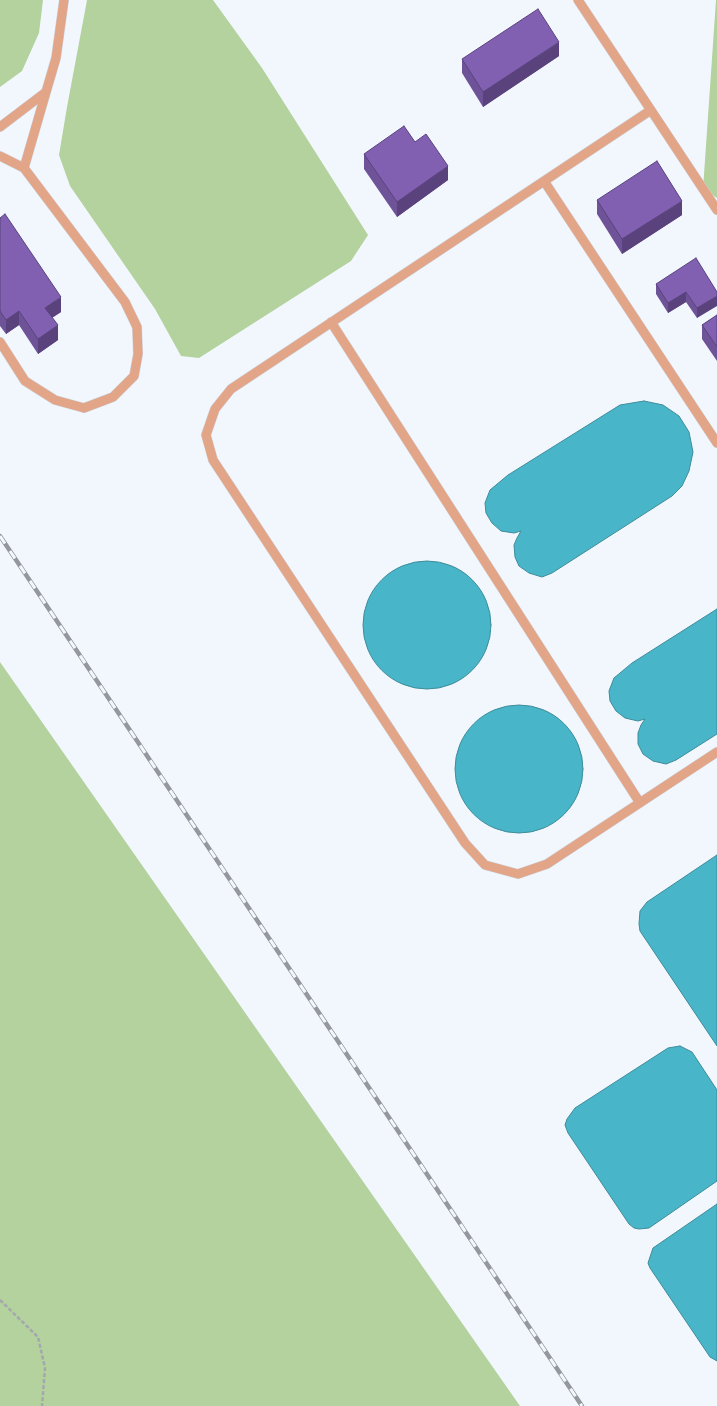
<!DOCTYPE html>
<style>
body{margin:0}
canvas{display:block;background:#f2f7fe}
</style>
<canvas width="717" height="1406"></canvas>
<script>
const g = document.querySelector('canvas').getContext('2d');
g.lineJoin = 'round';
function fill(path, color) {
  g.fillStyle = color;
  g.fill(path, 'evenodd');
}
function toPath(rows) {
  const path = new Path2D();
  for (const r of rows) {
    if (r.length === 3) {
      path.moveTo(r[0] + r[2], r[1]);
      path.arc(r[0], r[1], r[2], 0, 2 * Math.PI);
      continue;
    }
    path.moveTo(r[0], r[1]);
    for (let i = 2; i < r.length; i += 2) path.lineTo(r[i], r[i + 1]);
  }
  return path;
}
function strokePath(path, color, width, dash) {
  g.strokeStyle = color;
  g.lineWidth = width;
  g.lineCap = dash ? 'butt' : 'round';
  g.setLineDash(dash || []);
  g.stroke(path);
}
fill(toPath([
 [0,0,43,0,39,33,22,71,0,87],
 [87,0,213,0,262,68,368,235,351,261,199,358,181,356,155,309,70,186,59,155,67,107],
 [716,0,717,0,717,198,703,189],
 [0,662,520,1406,0,1406]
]), '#b3d29d');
const water = toPath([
 [644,401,663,405,679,416,689,432,693,452,689,471,682,486,672,496,552,573,542,577,529,573,519,566,515,557,514,545,517,538,521,531,514,533,501,531,492,523,486,513,485,503,490,490,508,475,620,405,644,401],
 [427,625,64],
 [717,609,717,734,676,760,666,764,653,761,643,754,638,744,638,733,641,725,645,719,638,721,625,718,616,711,610,701,609,691,614,678,632,663,717,609],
 [519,769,64],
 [717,855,717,1046,640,931,639,924,640,911,647,902,717,855],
 [680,1046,692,1052,717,1090,717,1181,649,1228,639,1229,634,1228,629,1224,568,1133,565,1125,567,1119,575,1108,668,1048,680,1046],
 [717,1204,717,1361,710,1357,650,1268,648,1263,653,1248,717,1204]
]);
fill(water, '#49b5c9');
strokePath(water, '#3f8c9a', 1);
const lane = toPath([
 [578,0,717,210],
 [651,110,231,389,215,409,206,435,213,460,465,843,485,865,518,874,547,864,717,752],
 [0,127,46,92,56,58,64,0],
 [0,156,24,168,125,302,137,327,138,354,134,376,113,397,84,408,55,400,25,381,0,342],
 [24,168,46,92],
 [544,181,717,443],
 [331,322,640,803]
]);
strokePath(lane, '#ced2d9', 10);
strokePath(toPath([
 [0,1300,38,1337,45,1368,42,1406]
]), '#a4a8ae', 2.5, [4, 2]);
strokePath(lane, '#e3a588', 9);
const rail = toPath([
 [0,536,582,1406]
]);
strokePath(rail, '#94989d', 4.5);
strokePath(rail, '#f2f7fe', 3, [9]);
fill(toPath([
 [559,56,483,107,462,73,462,59],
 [415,142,448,180,397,217,364,169,364,154],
 [597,200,682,215,622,254,597,214],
 [0,218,61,312,52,318,58,340,38,354,19,325,6,334,0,326],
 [656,284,717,292,697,318,686,302,668,313,656,294],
 [717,315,717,361,702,339,702,325]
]), '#6f5399');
fill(toPath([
 [559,42,559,56,483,107,483,92],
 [448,166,448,180,397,217,397,202],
 [682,201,682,215,622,254,622,239],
 [686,292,686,302,668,313,668,303],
 [717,296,717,306,697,318,697,308],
 [61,297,61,312,45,322,45,308],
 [19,311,19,325,6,334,6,320],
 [58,325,58,340,38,354,38,339]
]), '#5a437d');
const building = toPath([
 [538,9,559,42,483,92,462,59,538,9],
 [404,126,415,142,426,134,448,166,397,202,364,154,404,126],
 [657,161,682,201,622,239,597,200,657,161],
 [5,214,61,297,45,308,58,325,38,339,19,311,6,320,0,311,0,218,5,214],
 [696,258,717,292,717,296,697,308,686,292,668,303,656,284,696,258],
 [717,315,717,347,702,325,717,315]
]);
fill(building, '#8160b2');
strokePath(building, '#5a437d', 1);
</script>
